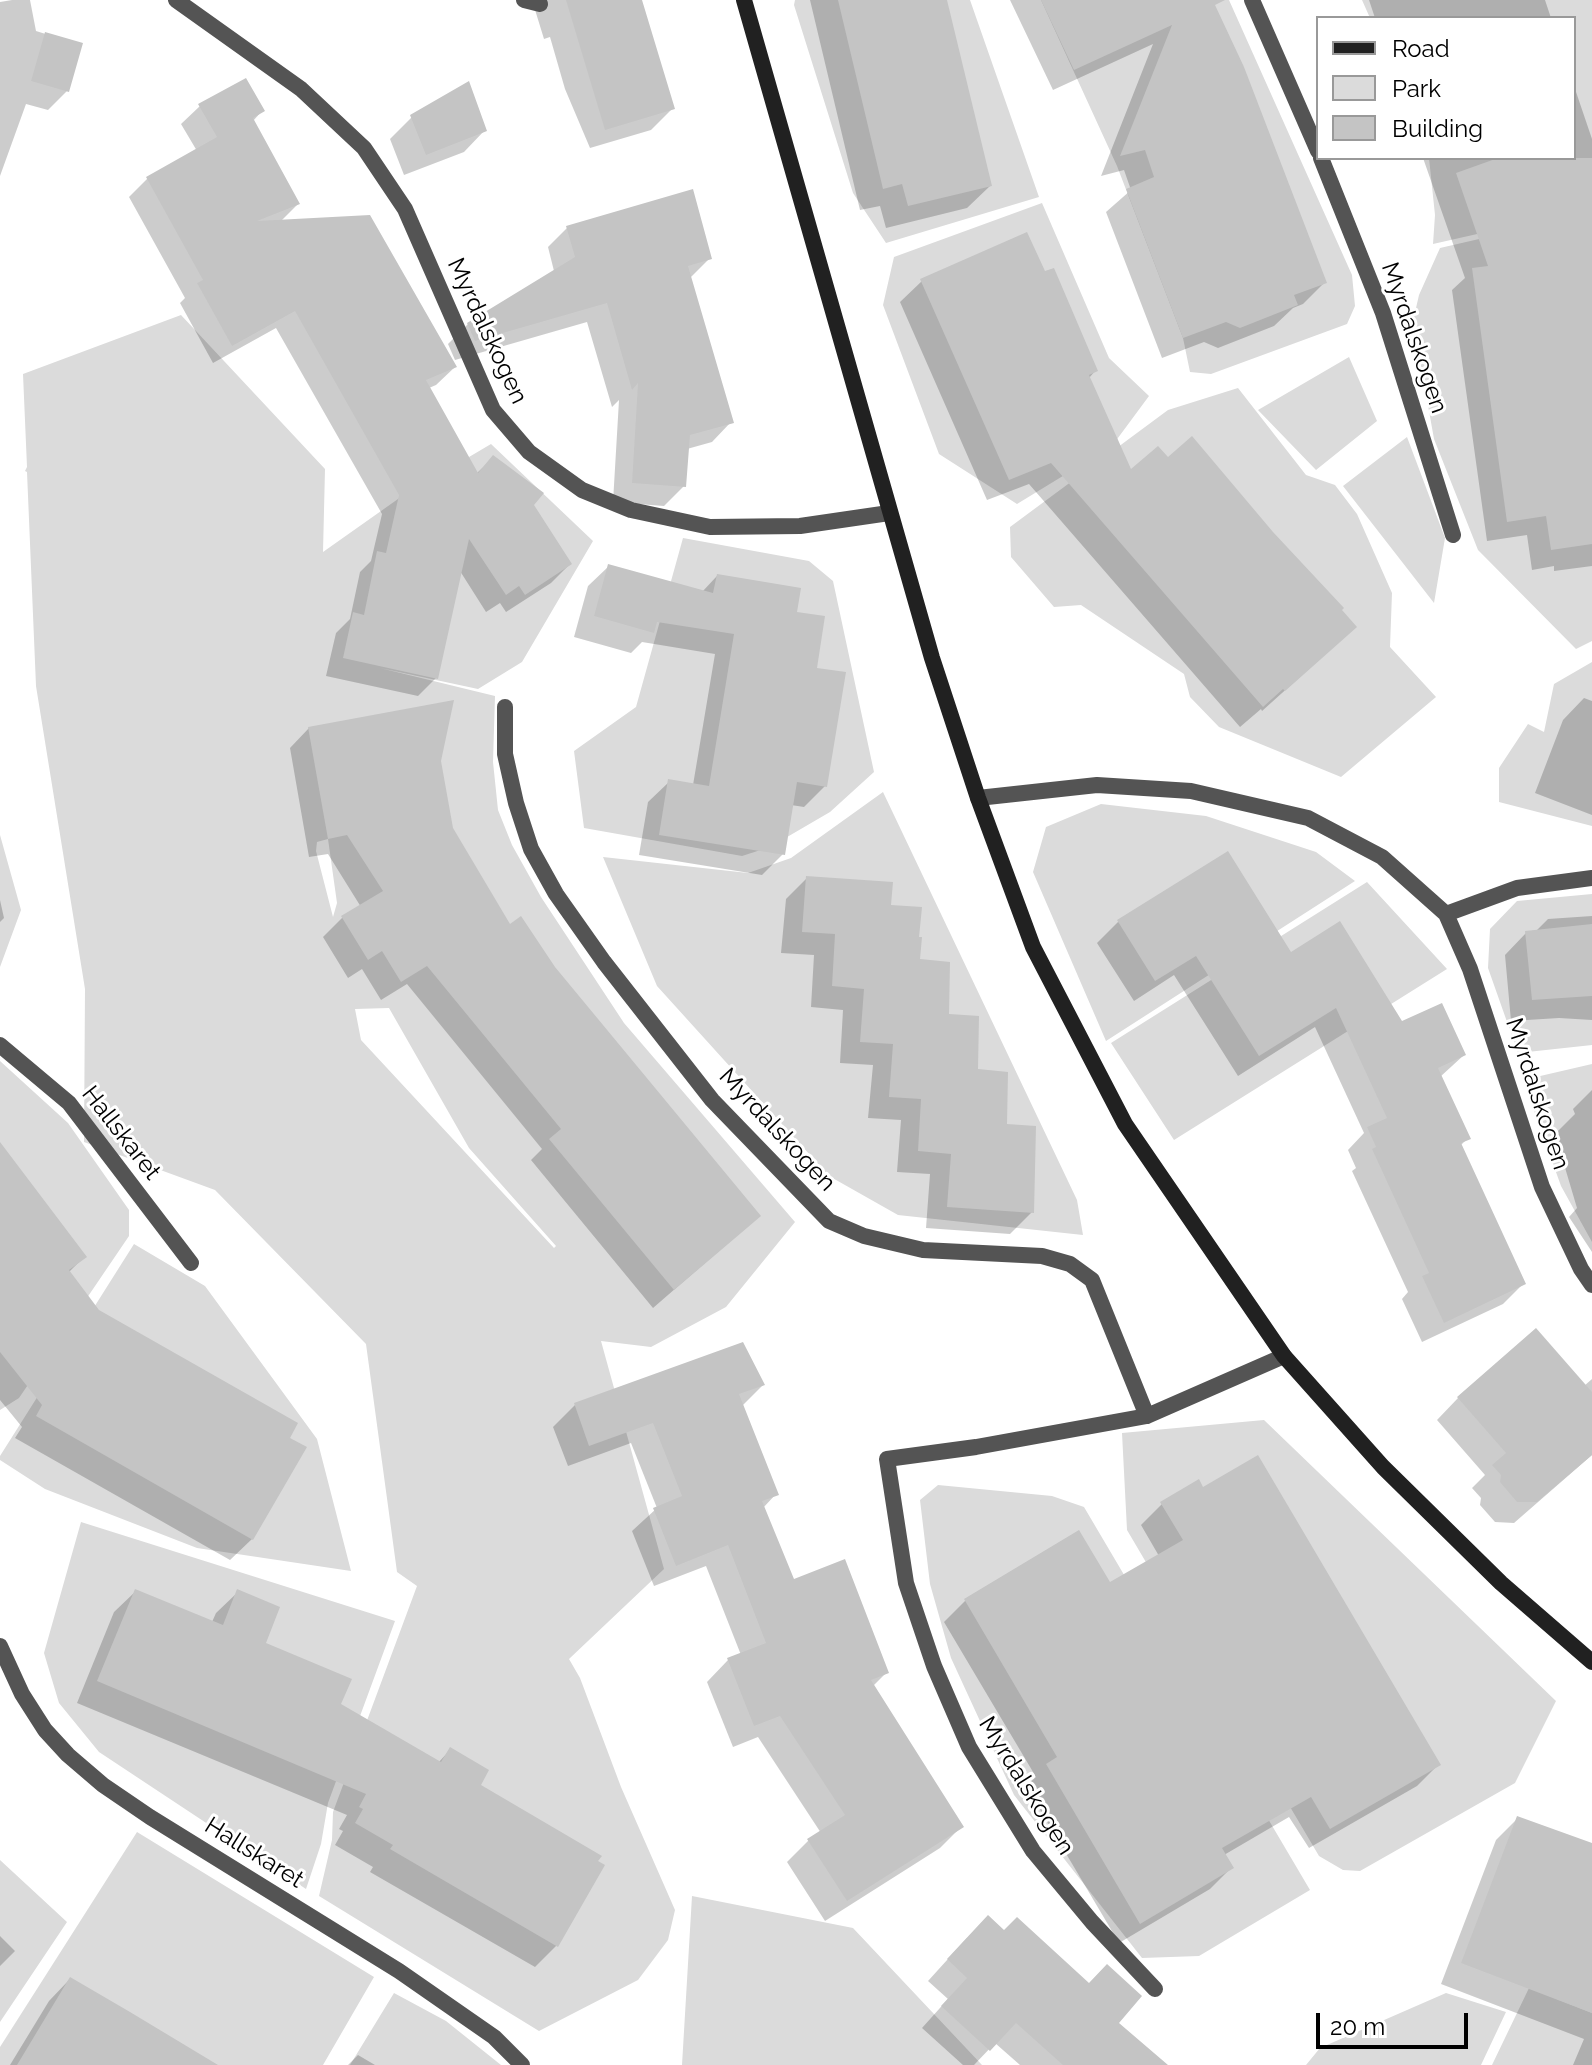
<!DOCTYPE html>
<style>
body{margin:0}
#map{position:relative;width:1592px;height:2065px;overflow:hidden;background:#fff;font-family:Raleway,sans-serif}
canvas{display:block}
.legend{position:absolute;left:1316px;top:16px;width:260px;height:144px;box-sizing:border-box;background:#fff;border:2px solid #999;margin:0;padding:10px 14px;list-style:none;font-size:24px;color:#000}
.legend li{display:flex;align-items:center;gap:16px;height:40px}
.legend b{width:40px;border:2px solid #999}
.scale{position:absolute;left:1316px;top:2013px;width:152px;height:36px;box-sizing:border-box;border:4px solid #000;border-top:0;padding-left:10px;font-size:24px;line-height:28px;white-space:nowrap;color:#000;-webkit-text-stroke:6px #fff;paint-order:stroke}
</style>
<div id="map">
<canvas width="1592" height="2065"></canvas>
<ul class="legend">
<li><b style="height:10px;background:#212121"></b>Road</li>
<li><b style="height:22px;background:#dbdbdb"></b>Park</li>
<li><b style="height:22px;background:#c4c4c4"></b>Building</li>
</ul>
<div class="scale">20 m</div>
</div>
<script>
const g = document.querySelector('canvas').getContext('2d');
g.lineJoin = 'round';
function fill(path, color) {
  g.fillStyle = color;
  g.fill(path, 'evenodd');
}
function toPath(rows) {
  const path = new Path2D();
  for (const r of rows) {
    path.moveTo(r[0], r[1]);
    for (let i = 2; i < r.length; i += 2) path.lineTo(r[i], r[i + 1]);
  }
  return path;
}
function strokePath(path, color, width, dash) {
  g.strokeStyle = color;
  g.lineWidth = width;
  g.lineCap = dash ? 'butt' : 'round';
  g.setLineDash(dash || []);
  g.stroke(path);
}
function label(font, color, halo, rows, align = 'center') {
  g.font = font + ' Raleway,sans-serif';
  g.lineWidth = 6;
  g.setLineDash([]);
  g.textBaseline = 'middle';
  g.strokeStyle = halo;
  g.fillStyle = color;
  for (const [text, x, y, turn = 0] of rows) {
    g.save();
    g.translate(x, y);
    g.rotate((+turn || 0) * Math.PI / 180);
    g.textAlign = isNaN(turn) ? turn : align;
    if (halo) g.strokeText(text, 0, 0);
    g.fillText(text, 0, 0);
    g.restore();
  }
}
fill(toPath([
 [795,0,970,0,1039,197,886,243,853,193,794,5],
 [1041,0,1229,0,1352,275,1355,306,1347,324,1211,374,1190,372,1183,338,1117,166],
 [1362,0,1592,0,1592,208,1433,244,1435,215,1429,158,1574,158,1574,18,1370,18],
 [1042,203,1109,358,1149,396,1112,446,1017,504,939,454,883,305,894,257],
 [1592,213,1592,641,1576,649,1478,550,1434,439,1413,321,1419,295,1440,248],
 [181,315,325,469,323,552,398,499,491,444,593,541,522,662,478,689,380,668,495,696,493,762,498,810,512,845,541,897,624,1023,795,1222,726,1307,651,1347,601,1341,664,1569,569,1659,580,1678,621,1787,675,1910,668,1940,638,1980,539,2031,319,1896,332,1840,333,1812,417,1586,397,1572,366,1344,215,1190,84,1142,85,989,36,686,27,472,25,471,27,467,23,374],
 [328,839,337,903,333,917,316,851,317,842],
 [389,1008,469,1148,556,1246,554,1248,361,1040,355,1009],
 [1349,357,1377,421,1316,470,1258,410],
 [1238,388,1306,475,1335,485,1357,514,1392,593,1390,647,1436,697,1341,777,1219,727,1190,697,1184,674,1081,605,1054,607,1011,557,1010,527,1168,410],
 [1407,437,1445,538,1434,603,1343,486],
 [683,538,809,561,833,581,874,772,830,812,770,847,742,856,584,828,574,751,636,707],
 [1592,662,1592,826,1499,802,1499,768,1528,724,1544,732,1554,684],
 [883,792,1077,1200,1083,1235,898,1215,829,1176,657,986,603,857,748,873,791,858],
 [1101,804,1206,816,1316,852,1355,881,1106,1041,1033,872,1046,827],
 [0,835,21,910,0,967],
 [1367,882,1447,969,1174,1140,1111,1043],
 [1592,894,1592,1045,1518,1053,1488,968,1490,929,1517,901],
 [0,1061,68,1123,129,1210,129,1236,19,1398,0,1410],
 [1592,1064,1592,1242,1561,1186,1523,1080],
 [134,1244,205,1286,317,1439,351,1571,197,1548,45,1489,0,1460,0,1456],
 [1264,1420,1556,1701,1515,1783,1360,1871,1343,1870,1319,1856,1127,1530,1122,1433],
 [938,1485,1052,1496,1084,1507,1310,1890,1199,1956,1142,1958,1014,1795,951,1658,930,1584,920,1500],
 [81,1522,395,1621,328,1803,321,1844,306,1889,99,1752,59,1703,44,1653],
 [137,1832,374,1977,323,2065,0,2065,0,2047],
 [0,1860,67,1922,0,2022],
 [692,1896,853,1928,982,2065,682,2065],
 [1529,1988,1592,2013,1592,2065,1492,2065],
 [394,1993,446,2021,501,2065,350,2065],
 [1446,1993,1506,2012,1481,2065,1306,2065,1320,2048]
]), '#dbdbdb');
fill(toPath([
 [12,0,30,0,36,31,81,45,67,91,48,110,26,104,0,176,0,2],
 [532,0,640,0,672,109,651,130,590,148,565,89,550,37,544,39],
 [810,0,945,0,990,186,967,208,886,228,880,206,860,210],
 [1010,0,1210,0,1325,282,1303,304,1293,308,1274,326,1218,348,1204,342,1162,358,1106,212,1131,190,1124,170,1101,176,1153,44,1053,90],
 [1369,0,1545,0,1551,18,1375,18],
 [1574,86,1592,139,1592,566,1554,571,1554,566,1532,570,1527,535,1487,541,1452,290,1465,278,1423,158,1574,158],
 [200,106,262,111,253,121,298,204,280,222,455,367,436,385,429,388,476,474,493,458,531,505,570,564,551,583,506,612,500,603,486,612,460,571,436,678,418,696,326,676,336,633,350,619,360,572,371,561,382,514,276,328,213,363,180,303,185,298,129,197,148,178,197,151,181,124],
 [412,117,485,130,464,152,404,175,390,139],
 [568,227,710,258,690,278,731,422,712,442,687,449,684,486,664,506,613,502,619,400,612,407,587,322,455,360,448,344,468,324,554,271,548,247],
 [922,281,1096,370,1089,378,1131,473,1332,648,1262,711,1261,709,1240,727,1029,484,987,500,900,302],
 [609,566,702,592,717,576,795,614,814,669,825,786,804,807,791,805,783,854,762,875,639,855,648,802,669,782,693,785,715,654,642,642,631,653,574,637,588,586],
 [1584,698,1592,701,1592,815,1535,793,1563,720],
 [309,728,439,761,451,829,509,926,553,968,759,1216,653,1308,531,1160,542,1149,407,984,381,1000,362,969,348,978,323,937,343,917,361,907,328,854,309,857,290,748],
 [807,878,889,907,917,938,918,961,1005,1126,1032,1212,1010,1234,926,1228,930,1174,897,1172,901,1120,868,1118,873,1065,840,1063,843,1010,811,1007,814,955,781,953,786,899],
 [0,900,4,918,0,922],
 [1592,916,1592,1020,1559,1018,1511,1021,1505,955,1526,933,1535,932,1548,919],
 [1118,922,1290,954,1402,1024,1464,1055,1440,1077,1468,1138,1460,1146,1524,1283,1503,1304,1422,1342,1402,1299,1408,1292,1352,1171,1356,1168,1348,1150,1364,1133,1315,1027,1238,1076,1174,975,1134,1001,1097,943],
 [1592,1090,1592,1252,1569,1217,1577,1208,1555,1134,1575,1114,1573,1109],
 [0,1145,84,1257,68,1273,98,1311,287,1439,252,1539,230,1560,15,1438,22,1427,0,1400],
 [1592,1379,1592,1455,1514,1523,1495,1522,1480,1505,1481,1498,1472,1488,1485,1475,1437,1420,1458,1398,1584,1386],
 [763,1385,742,1406,776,1494,763,1508,793,1582,887,1672,873,1686,961,1827,940,1848,825,1921,787,1862,809,1840,821,1833,758,1737,733,1747,707,1682,728,1660,741,1655,706,1566,654,1586,632,1531,657,1508,631,1443,568,1466,553,1427,575,1405],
 [1162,1504,1439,1764,1417,1786,1309,1848,1289,1817,1224,1855,1231,1868,1210,1889,1119,1943,1026,1786,1036,1777,944,1622,965,1601,1079,1533,1109,1584,1159,1556,1141,1525],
 [136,1591,212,1622,216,1613,238,1592,263,1644,339,1705,438,1763,450,1750,478,1786,602,1866,556,1946,535,1967,370,1872,373,1867,335,1845,343,1831,339,1829,347,1815,77,1703,114,1612],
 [1517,1819,1592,1847,1592,2065,1573,2065,1584,2039,1441,1984,1496,1840],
 [0,1936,15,1951,0,1966],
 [967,1938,1116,2023,1164,2065,1020,2065,995,2043,974,2065,963,2065,922,2028,948,1999,928,1981],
 [70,1979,215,2065,10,2065,49,2001],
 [358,2055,375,2065,348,2065]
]), '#0003');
fill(toPath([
 [566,0,642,0,675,109,605,130],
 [838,0,947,0,992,186,908,206,902,184,883,189],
 [1041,0,1225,0,1215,5,1244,67,1327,283,1294,295,1298,305,1240,328,1226,322,1183,338,1126,189,1154,177,1145,150,1120,156,1172,25,1074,70],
 [45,32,83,43,69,92,31,81],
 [246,78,265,111,253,118,300,204,257,221,370,215,457,367,426,380,478,473,493,455,544,493,534,505,572,564,525,595,519,586,506,595,469,539,438,679,343,658,353,612,364,615,377,551,386,553,399,495,295,311,232,346,197,283,203,280,146,177,217,137,198,104],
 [469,81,487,131,426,155,410,115],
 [1498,158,1592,158,1592,544,1551,550,1546,516,1507,522,1472,268,1488,266,1456,173],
 [693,189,712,259,688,266,734,423,690,435,686,487,632,483,638,383,632,390,607,303,475,341,467,323,575,257,566,226],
 [1027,232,1045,271,1054,268,1098,371,1089,375,1131,469,1158,446,1168,457,1192,436,1273,532,1344,608,1342,610,1357,627,1285,691,1283,689,1263,707,1051,463,1009,480,920,279],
 [608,564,713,593,717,574,801,588,797,612,825,616,817,668,846,672,827,787,797,782,785,855,659,835,668,779,709,786,734,634,657,622,654,633,594,616],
 [454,700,441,761,453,828,510,924,521,916,555,967,761,1216,674,1290,549,1139,561,1129,427,966,401,982,382,951,368,960,341,916,383,891,347,835,328,839,308,727],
 [1228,851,1291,952,1340,921,1402,1021,1442,1003,1466,1055,1438,1068,1471,1139,1461,1143,1526,1284,1444,1323,1422,1276,1429,1273,1372,1149,1376,1147,1367,1127,1387,1118,1336,1008,1259,1056,1196,956,1155,981,1117,920],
 [806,876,893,882,891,905,922,907,919,937,922,937,920,959,950,962,949,1014,979,1016,978,1069,1008,1072,1007,1124,1036,1126,1034,1213,947,1207,951,1154,918,1151,921,1099,889,1097,893,1044,860,1042,864,989,832,986,835,934,802,932],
 [1592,924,1592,996,1532,1000,1525,931],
 [0,1142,87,1257,69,1270,99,1310,298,1423,290,1438,307,1447,253,1540,36,1416,42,1405,0,1352],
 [1536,1328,1592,1392,1592,1455,1537,1502,1517,1502,1500,1482,1501,1475,1492,1465,1506,1453,1457,1397],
 [743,1342,765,1385,739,1394,779,1495,762,1501,794,1579,845,1559,889,1673,871,1680,964,1827,847,1901,807,1839,845,1815,780,1716,754,1726,727,1658,766,1643,728,1545,676,1566,653,1508,682,1496,653,1423,589,1446,574,1403],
 [1258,1455,1441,1765,1330,1829,1311,1797,1222,1848,1234,1868,1140,1924,1046,1764,1057,1757,964,1599,1079,1530,1110,1582,1183,1540,1160,1502,1199,1479,1203,1487],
 [135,1589,223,1625,237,1589,280,1607,266,1643,352,1679,341,1704,441,1762,450,1747,489,1770,481,1785,602,1856,598,1861,605,1865,558,1947,390,1849,393,1845,355,1823,363,1809,359,1807,366,1794,97,1681],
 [1517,1816,1592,1843,1592,2013,1461,1963],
 [988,1915,1004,1930,1017,1917,1089,1983,1107,1964,1142,1996,1119,2023,1168,2065,1063,2065,1016,2023,990,2051,941,2006,967,1978,947,1959],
 [70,1977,130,2012,218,2065,17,2065]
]), '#c4c4c4');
strokePath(toPath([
 [176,0,301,89,364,148,405,209,493,410,529,452,582,490,631,510,710,527,800,526,889,513],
 [524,0,540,4],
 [1252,0,1318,151],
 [1321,158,1383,313,1453,535],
 [505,707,505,754,516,803,531,849,556,894,604,962,712,1100,829,1221,864,1236,923,1250,1042,1256,1070,1264,1092,1280,1147,1416],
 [978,798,1097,785,1191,791,1308,818,1382,857,1446,914,1470,969,1542,1187,1581,1269,1592,1285],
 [1446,914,1517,888,1592,878],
 [0,1045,69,1103,191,1263],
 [0,1646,22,1694,45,1730,68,1755,103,1785,150,1817,399,1971,494,2037,522,2065],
 [1155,1989,1092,1922,1033,1851,969,1747,934,1666,906,1583,887,1459,976,1447,1147,1416,1284,1356]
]), '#545454', 16);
strokePath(toPath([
 [744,0,932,658,978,798,1033,947,1125,1124,1284,1356,1383,1467,1501,1583,1592,1662]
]), '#212121', 16);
label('24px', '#000', '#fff', [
 ["Myrdalskogen",487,331,65],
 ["Myrdalskogen",1414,338,71],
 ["Myrdalskogen",1537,1094,72],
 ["Myrdalskogen",777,1130,47],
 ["Hallskaret",121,1133,52],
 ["Myrdalskogen",1026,1786,58],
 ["Hallskaret",254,1853,32]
]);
</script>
